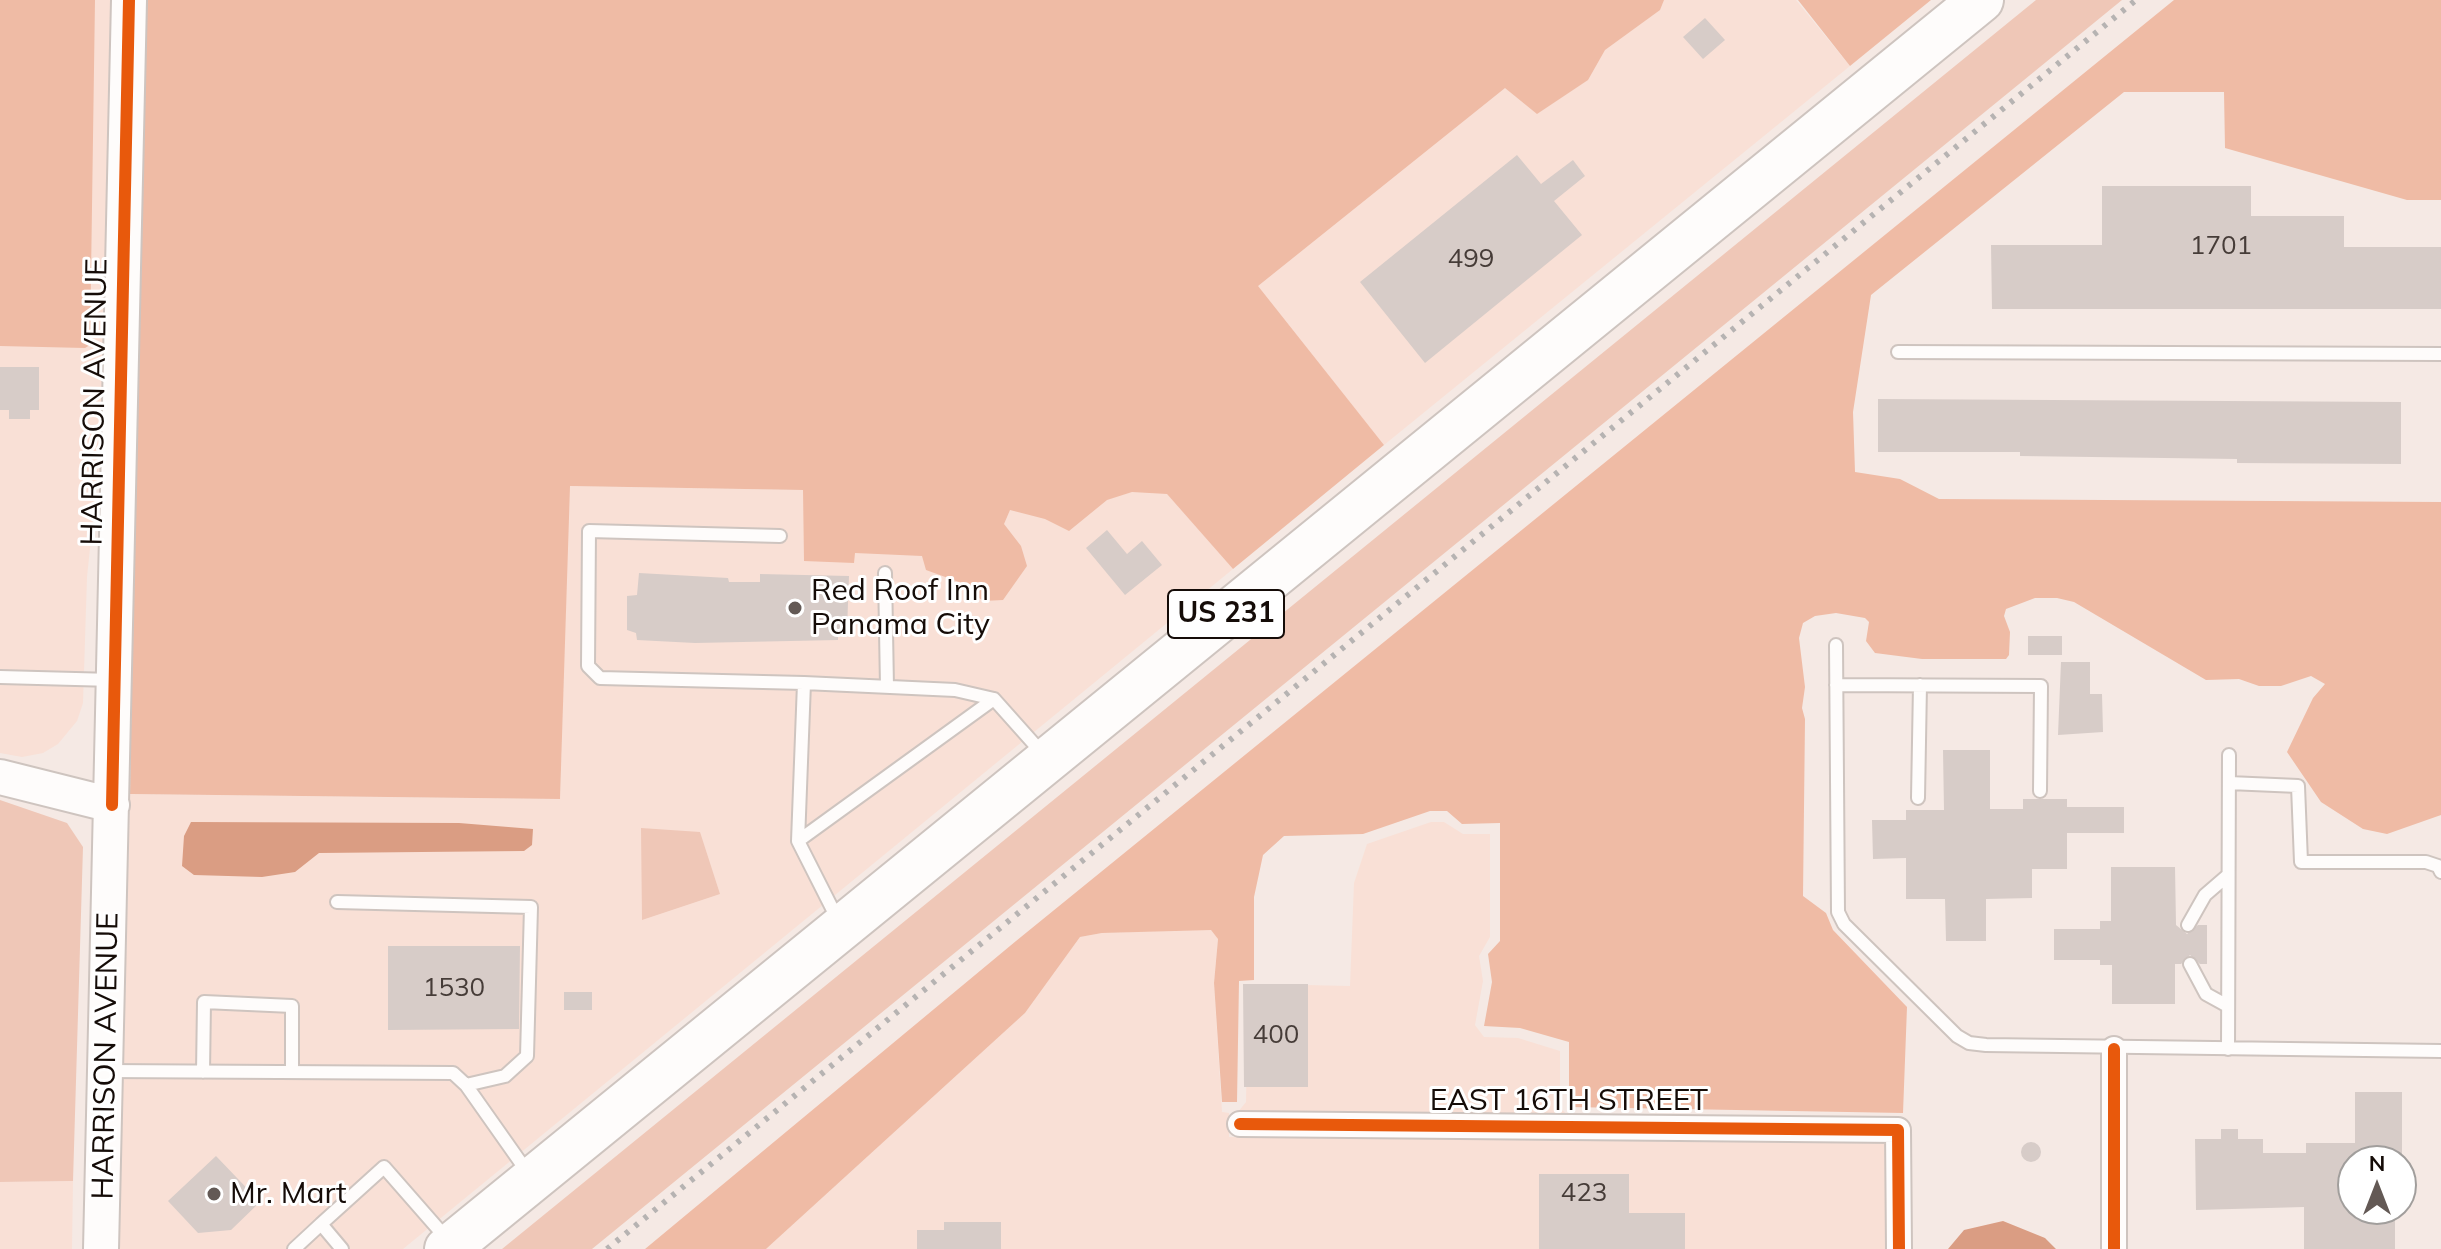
<!DOCTYPE html>
<style>
body{margin:0}
#map{position:relative;width:2441px;height:1249px;overflow:hidden;background:#f5e9e4;font-family:Mulish,sans-serif}
canvas{display:block}
.north{position:absolute;left:2337px;top:1145px;width:80px;height:80px;box-sizing:border-box;background:#fff;border:2px solid #a19e9c;border-radius:50%;rotate:0deg;font-size:22px;font-weight:700;line-height:32px;text-align:center;color:#150c08}
.north::after{content:'';display:block;margin:auto;width:28px;height:36px;background:#635955;clip-path:polygon(50% 0,100% 100%,50% 72%,0 100%)}
</style>
<div id="map">
<canvas width="2441" height="1249"></canvas>
<div class="north">N</div>
</div>
<script>
const g = document.querySelector('canvas').getContext('2d');
g.lineJoin = 'round';
function fill(path, color) {
  g.fillStyle = color;
  g.fill(path, 'evenodd');
}
function toPath(rows) {
  const path = new Path2D();
  for (const r of rows) {
    if (r.length === 3) {
      path.moveTo(r[0] + r[2], r[1]);
      path.arc(r[0], r[1], r[2], 0, 2 * Math.PI);
      continue;
    }
    path.moveTo(r[0], r[1]);
    for (let i = 2; i < r.length; i += 2) path.lineTo(r[i], r[i + 1]);
  }
  return path;
}
function strokePath(path, color, width, dash) {
  g.strokeStyle = color;
  g.lineWidth = width;
  g.lineCap = dash ? 'butt' : 'round';
  g.setLineDash(dash || []);
  g.stroke(path);
}
function label(font, color, halo, rows, align = 'center') {
  g.font = font + ' Mulish,sans-serif';
  g.lineWidth = 6;
  g.setLineDash([]);
  g.textBaseline = 'middle';
  g.strokeStyle = halo;
  g.fillStyle = color;
  for (const [text, x, y, turn = 0] of rows) {
    g.save();
    g.translate(x, y);
    g.rotate((+turn || 0) * Math.PI / 180);
    g.textAlign = isNaN(turn) ? turn : align;
    if (halo) g.strokeText(text, 0, 0);
    g.fillText(text, 0, 0);
    g.restore();
  }
}
fill(toPath([
 [0,0,117,0,107,387,87,577,83,703,77,721,58,744,43,753,22,757,0,753],
 [1572,0,1796,0,1850,66,1384,445,1243,270],
 [569,486,804,490,1163,489,1233,569,403,1249,119,1249,130,794,560,799],
 [1431,822,1444,822,1463,834,1490,834,1490,937,1479,956,1483,981,1475,1025,1484,1037,1518,1038,1560,1051,1560,1107,1566,1114,1238,1112,1246,1102,1248,991,1260,984,1350,986,1354,883,1367,844],
 [1210,929,1218,938,1214,983,1222,1112,1229,1113,1229,1137,1888,1142,1888,1249,766,1249,1025,1013,1080,937,1102,933],
 [73,1181,72,1249,0,1249,0,1182]
]), '#f9e0d6');
fill(toPath([
 [2036,0,2122,0,592,1249,502,1249],
 [0,800,67,823,83,847,73,1181,0,1182],
 [641,828,700,832,720,894,642,920]
]), '#efc7b7');
fill(toPath([
 [0,0,95,0,90,345,85,348,0,346],
 [142,0,1664,0,1660,10,1605,50,1588,80,1537,114,1505,88,1258,286,1384,445,1233,569,1167,494,1132,492,1107,500,1069,531,1045,519,1010,510,1004,524,1021,546,1027,566,1003,600,983,601,959,582,926,570,922,556,855,553,854,563,804,561,803,490,570,486,560,799,130,794],
 [1798,0,1931,0,1850,66],
 [2174,0,2441,0,2441,200,2407,200,2225,148,2224,92,2124,92,1871,295,1853,412,1855,472,1900,479,1939,499,2441,502,2441,815,2387,834,2363,829,2321,802,2287,752,2313,698,2325,684,2311,676,2281,686,2259,686,2239,679,2206,680,2074,602,2057,598,2035,598,2006,609,2004,616,2010,632,2009,655,2006,659,1922,659,1875,653,1866,641,1869,622,1865,618,1836,613,1815,616,1803,623,1799,638,1805,687,1802,708,1805,719,1803,896,1826,913,1833,930,1907,1007,1903,1113,1569,1107,1569,1042,1520,1028,1484,1026,1492,982,1488,954,1500,941,1500,823,1462,824,1447,811,1430,811,1363,834,1284,836,1263,855,1254,897,1254,980,1239,981,1237,1102,1222,1102,1214,983,1218,939,1211,930,1102,933,1080,937,1025,1013,766,1249,645,1249,1016,941]
]), '#efbba5');
fill(toPath([
 [191,822,459,823,533,829,532,845,524,851,319,853,295,872,262,877,194,875,182,866,184,836],
 [2003,1221,2045,1238,2056,1249,1948,1249,1964,1230]
]), '#da9d83');
fill(toPath([
 [1705,18,1725,40,1703,59,1683,37],
 [1517,155,1541,184,1573,160,1585,176,1554,201,1582,235,1425,363,1360,282],
 [2102,186,2251,186,2251,216,2344,216,2344,247,2441,247,2441,309,1992,309,1991,245,2102,245],
 [0,367,39,367,39,410,30,410,30,419,9,419,9,410,0,410],
 [1878,399,2401,402,2401,464,2237,463,2237,459,2020,456,2020,452,1878,452],
 [1107,530,1127,554,1142,541,1162,565,1125,595,1086,548],
 [639,573,728,578,729,582,760,582,760,574,849,576,847,630,838,632,838,640,695,643,637,640,636,633,627,630,627,596,637,595],
 [2028,636,2062,636,2062,655,2028,655],
 [2061,662,2090,662,2090,694,2102,694,2103,732,2058,735],
 [1943,750,1990,750,1990,809,2023,809,2023,799,2067,799,2067,807,2124,807,2124,833,2067,833,2067,869,2032,869,2032,898,1986,899,1986,941,1946,941,1945,899,1906,899,1906,858,1873,859,1872,820,1906,820,1906,810,1944,810],
 [2111,867,2175,867,2176,925,2187,934,2198,925,2207,925,2207,964,2200,964,2190,955,2181,964,2175,964,2175,1004,2112,1004,2112,965,2100,965,2100,960,2054,960,2054,929,2100,929,2100,921,2111,921],
 [388,946,520,946,519,1029,388,1030],
 [1243,984,1308,984,1308,1087,1244,1087],
 [564,992,592,992,592,1010,564,1010],
 [2355,1092,2402,1092,2402,1161,2353,1161,2353,1209,2395,1209,2395,1249,2304,1249,2304,1207,2196,1210,2195,1139,2221,1139,2221,1129,2238,1129,2238,1139,2263,1139,2263,1153,2306,1153,2306,1143,2355,1143],
 [2031,1152,10],
 [216,1156,260,1202,231,1230,198,1233,168,1201],
 [1539,1174,1629,1174,1629,1213,1685,1213,1685,1249,1539,1249],
 [944,1222,1001,1222,1001,1249,917,1249,917,1230,944,1230]
]), '#d7ccc8');
const lane = toPath([
 [1898,352,2441,354],
 [780,536,589,531,588,666,600,678,804,683],
 [885,573,887,687],
 [1836,645,1838,912,1844,924,1957,1036,1969,1043,1986,1045,2441,1051],
 [0,677,113,680],
 [1836,685,2041,686,2040,791],
 [2229,783,2298,786,2301,862,2426,862,2438,866,2441,872],
 [1918,798,1920,685],
 [798,841,994,699],
 [337,902,531,907,527,1056,505,1076,466,1085,528,1173],
 [839,922,798,841,804,683,955,690,994,699,1043,754],
 [2188,925,2205,895,2227,876],
 [2190,964,2206,994,2226,1005],
 [2228,1049,2229,755],
 [106,1071,453,1073,466,1085],
 [203,1072,204,1002,292,1006,292,1072],
 [321,1224,384,1167,447,1239],
 [294,1249,321,1224,342,1249]
]);
const street = toPath([
 [2114,1049,2114,1249],
 [1240,1124,1898,1130,1899,1249]
]);
const secondary = toPath([
 [0,777,112,805],
 [101,1249,129,0]
]);
const highway = toPath([
 [447,1249,1981,0]
]);
strokePath(lane, '#cec4bf', 16);
strokePath(street, '#cec4bf', 28);
strokePath(secondary, '#cec4bf', 38);
strokePath(highway, '#cec4bf', 48);
strokePath(lane, '#fefcfb', 12);
strokePath(street, '#fefcfb', 24);
strokePath(secondary, '#fefcfb', 34);
strokePath(highway, '#fefcfb', 44);
strokePath(toPath([
 [607,1249,2136,0]
]), '#b6b3b2', 6, [4, 8]);
strokePath(toPath([
 [112,805,129,0],
 [2114,1049,2114,1249],
 [1240,1124,1898,1130,1899,1249]
]), '#e8590c', 12);
for (const [x, y, r, color] of [
 [795,608,8,"#635955"],
 [214,1194,8,"#635955"]
]) {
  const dot = new Path2D();
  dot.arc(x, y, r, 0, 2 * Math.PI);
  g.fillStyle = color;
  g.fill(dot);
  strokePath(dot, '#fff', 3);
}
label('26px', '#463c38', null, [
 ["1701",2221,246],
 ["499",1471,259],
 ["1530",454,988],
 ["400",1276,1035],
 ["423",1584,1193]
]);
for (const [x, y, w] of [
 [1226,614,116]
]) {
  const box = new Path2D();
  box.roundRect(x - w / 2, y - 24, w, 48, 6);
  g.fillStyle = '#fff';
  g.fill(box);
  strokePath(box, '#150c08', 2);
}
label('bold 28px', '#150c08', null, [
 ["US 231",1226,614]
]);
label('30px', '#150c08', '#fff', [
 ["HARRISON AVENUE",95,402,-89],
 ["HARRISON AVENUE",106,1056,-89],
 ["EAST 16TH STREET",1569,1101]
]);
label('30px', '#150c08', '#fff', [
 ["Red Roof Inn",811,591],
 ["Panama City",811,625],
 ["Mr. Mart",230,1194]
], 'left');
</script>
